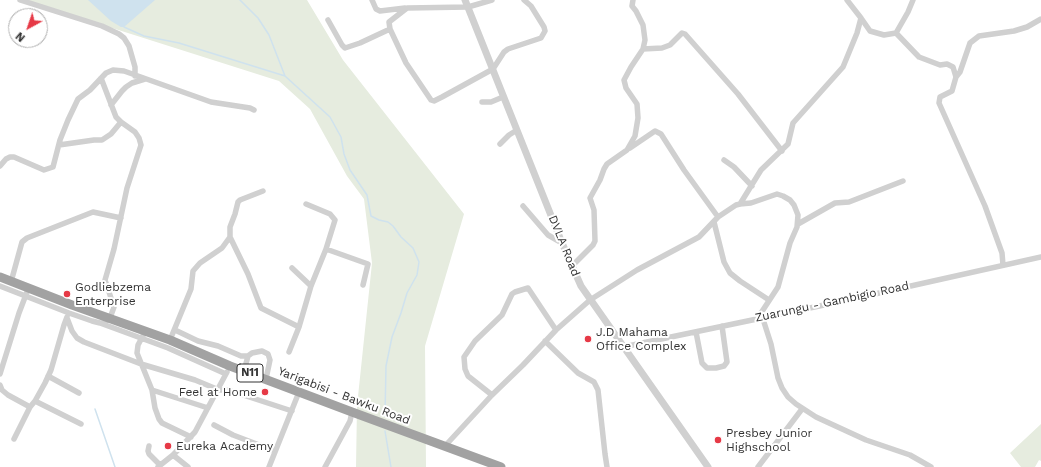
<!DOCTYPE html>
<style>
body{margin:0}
#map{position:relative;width:1041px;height:467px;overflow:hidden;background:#fff;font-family:"Work Sans",sans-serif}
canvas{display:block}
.north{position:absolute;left:8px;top:8px;width:40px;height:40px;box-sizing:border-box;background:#fff;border:1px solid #adadad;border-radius:50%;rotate:220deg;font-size:11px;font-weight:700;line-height:16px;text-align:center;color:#333}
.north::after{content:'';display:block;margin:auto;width:14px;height:18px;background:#e63946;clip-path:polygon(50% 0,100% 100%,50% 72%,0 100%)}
</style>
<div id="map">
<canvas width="1041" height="467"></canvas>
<div class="north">N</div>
</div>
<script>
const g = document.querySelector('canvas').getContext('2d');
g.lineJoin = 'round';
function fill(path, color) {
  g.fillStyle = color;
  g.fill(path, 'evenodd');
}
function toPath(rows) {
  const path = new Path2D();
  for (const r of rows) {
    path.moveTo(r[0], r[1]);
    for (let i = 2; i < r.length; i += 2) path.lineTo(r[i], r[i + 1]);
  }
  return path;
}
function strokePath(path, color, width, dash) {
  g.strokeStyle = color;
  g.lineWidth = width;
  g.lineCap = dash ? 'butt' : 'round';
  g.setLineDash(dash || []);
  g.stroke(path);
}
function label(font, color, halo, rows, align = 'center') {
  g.font = font + ' "Work Sans",sans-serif';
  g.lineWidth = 4;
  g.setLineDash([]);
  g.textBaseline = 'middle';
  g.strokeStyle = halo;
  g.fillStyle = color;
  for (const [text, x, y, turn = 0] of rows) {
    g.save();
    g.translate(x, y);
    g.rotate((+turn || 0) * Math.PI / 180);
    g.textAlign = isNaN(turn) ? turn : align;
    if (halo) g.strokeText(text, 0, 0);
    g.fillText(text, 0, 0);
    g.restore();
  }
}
fill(toPath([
 [24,0,307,0,343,60,464,214,425,346,426,467,356,467,357,406,372,263,364,199,347,176,310,109,279,81],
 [1041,424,1041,461,1039,460,1035,467,1021,467,1010,453]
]), '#e6ecdf');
fill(toPath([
 [88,0,155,0,124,27,121,27,111,21]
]), '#cfe2ee');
strokePath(toPath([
 [240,0,258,18,269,35,285,76],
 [124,27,144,36,179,43,285,76,330,117,341,137,344,154,350,170,367,195,371,216,379,220,388,222,393,226,401,237,413,248,419,262,417,275,407,293,401,313,392,337,386,366,385,416],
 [95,409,115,467],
 [385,431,391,467]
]), '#cfe2ee', 1.5);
strokePath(toPath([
 [20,0,102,26,119,34,124,38,129,46,135,67,135,76],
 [372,0,376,9,380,11,405,8],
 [492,0,468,7,407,8,389,22,390,29,406,63,431,100,434,101,442,97,493,69,504,52,508,49,541,38,545,31,544,27,531,6,524,0],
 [861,18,870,31,884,35,896,33,908,12,913,0],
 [328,20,342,45,345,48,360,43,390,29],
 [896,33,919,57,940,65,947,64,953,67,956,77,952,91,940,97,939,103,985,206,1002,253,1003,265],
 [643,49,662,48,670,45,682,33,685,34,738,94,782,151],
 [956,77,960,72,970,43,979,36,1014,31,1027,27,1041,19],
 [482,102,491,102,503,97],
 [111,105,122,91,126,87,132,83,145,79],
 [500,144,509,135,517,130],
 [59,145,94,140,102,140,111,134,121,122],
 [630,148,655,131,661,134,684,170,718,217],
 [724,160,734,167,752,186],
 [0,166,6,159,10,157,14,157,44,170,53,167,60,140,68,120,78,99,90,90,106,73,113,70,124,71,211,102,250,108,254,110],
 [263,191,240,200,238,202,235,214,230,227,230,237,248,274,261,308,299,327],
 [740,204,761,170,788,144,793,123,843,67,857,33,861,18,847,0],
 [523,206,548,235,562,243],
 [714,222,724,262,730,273,740,281,769,300],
 [798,224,835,203,849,202,903,181],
 [326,249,368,264,363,285],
 [572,266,593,245,595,241,594,210,590,198,600,180,604,169,607,164,627,150,635,136,638,118,637,104,626,88,624,80,631,67,643,49,645,40,643,25,636,11,632,6,633,0],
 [292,268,311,286],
 [11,282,22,242,27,238,93,212,121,218],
 [0,286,69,313,92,321,100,323,104,323,110,318,114,307,105,280,114,249,127,188,141,145,139,138,135,132,121,122,116,117,101,78],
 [67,318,72,331,77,338,84,342,141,364,195,380,219,390,228,390,292,411],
 [100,323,168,348,226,374],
 [175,330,198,341,218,346,241,356,248,356,252,353,262,351,268,354,270,360,266,379],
 [145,332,138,345,137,353,152,390,155,408,159,419,162,423,191,437],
 [696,332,702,363,707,368,716,368,724,366,727,362,722,326],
 [170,340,191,289,193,271,200,263,222,248,230,237],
 [545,341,578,373,594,382,598,390,605,454,607,467],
 [623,347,848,300,1041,257],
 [289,352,299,327,311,286,326,249,335,220,330,214,306,204],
 [244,371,248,356],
 [0,374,19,313,27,292],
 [48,376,79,393],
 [0,385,2,390,8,395,30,407],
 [152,390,208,408],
 [492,395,468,376,465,369,464,357,475,341,502,315,512,294,515,292,528,288,556,330],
 [35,401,81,424],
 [214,425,233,435,275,451],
 [14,439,30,407,35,401,45,383,51,370,64,325,67,317],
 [149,446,148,451,149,454,160,465],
 [445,446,492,395,523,365,556,330,590,300,637,270,699,237,718,217,736,205,740,204,751,203,777,194,783,196,790,200,794,205,798,215,797,227,790,243,778,287,761,313,771,344,778,378,782,388,788,397,796,404,816,417,866,440,910,455,931,467],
 [173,455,188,467],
 [158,467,173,455,195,432,227,372],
 [269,467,299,392],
 [325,467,343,434,350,421,352,412],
 [758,467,802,409]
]), '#d0d0d0', 5.5);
strokePath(toPath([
 [465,0,562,243,581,286,708,467]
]), '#d0d0d0', 7);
strokePath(toPath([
 [0,277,72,305,170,340,230,366,352,412,501,467]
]), '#a2a2a2', 9);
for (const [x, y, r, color] of [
 [67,294,4,"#e63946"],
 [588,339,4,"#e63946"],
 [265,392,4,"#e63946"],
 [718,440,4,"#e63946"],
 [168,446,4,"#e63946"]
]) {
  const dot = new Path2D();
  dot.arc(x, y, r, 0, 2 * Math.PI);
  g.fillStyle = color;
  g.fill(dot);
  strokePath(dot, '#fff', 1.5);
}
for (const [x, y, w] of [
 [250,373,26]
]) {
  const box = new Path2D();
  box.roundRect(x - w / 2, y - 9, w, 18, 3);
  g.fillStyle = '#fff';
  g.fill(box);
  strokePath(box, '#333', 1);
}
label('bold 11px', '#333', null, [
 ["N11",250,373]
]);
label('12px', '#333', '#fff', [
 ["DVLA Road",564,246,68],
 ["Zuarungu - Gambigio Road",832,302,-12],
 ["Yarigabisi - Bawku Road",344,396,21]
]);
label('12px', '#333', '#fff', [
 ["Godliebzema",75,287],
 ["Enterprise",75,301],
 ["J.D Mahama",596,332],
 ["Office Complex",596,346],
 ["Feel at Home",257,392,"right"],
 ["Presbey Junior",726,433],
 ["Highschool",726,447],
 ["Eureka Academy",176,446]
], 'left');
</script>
